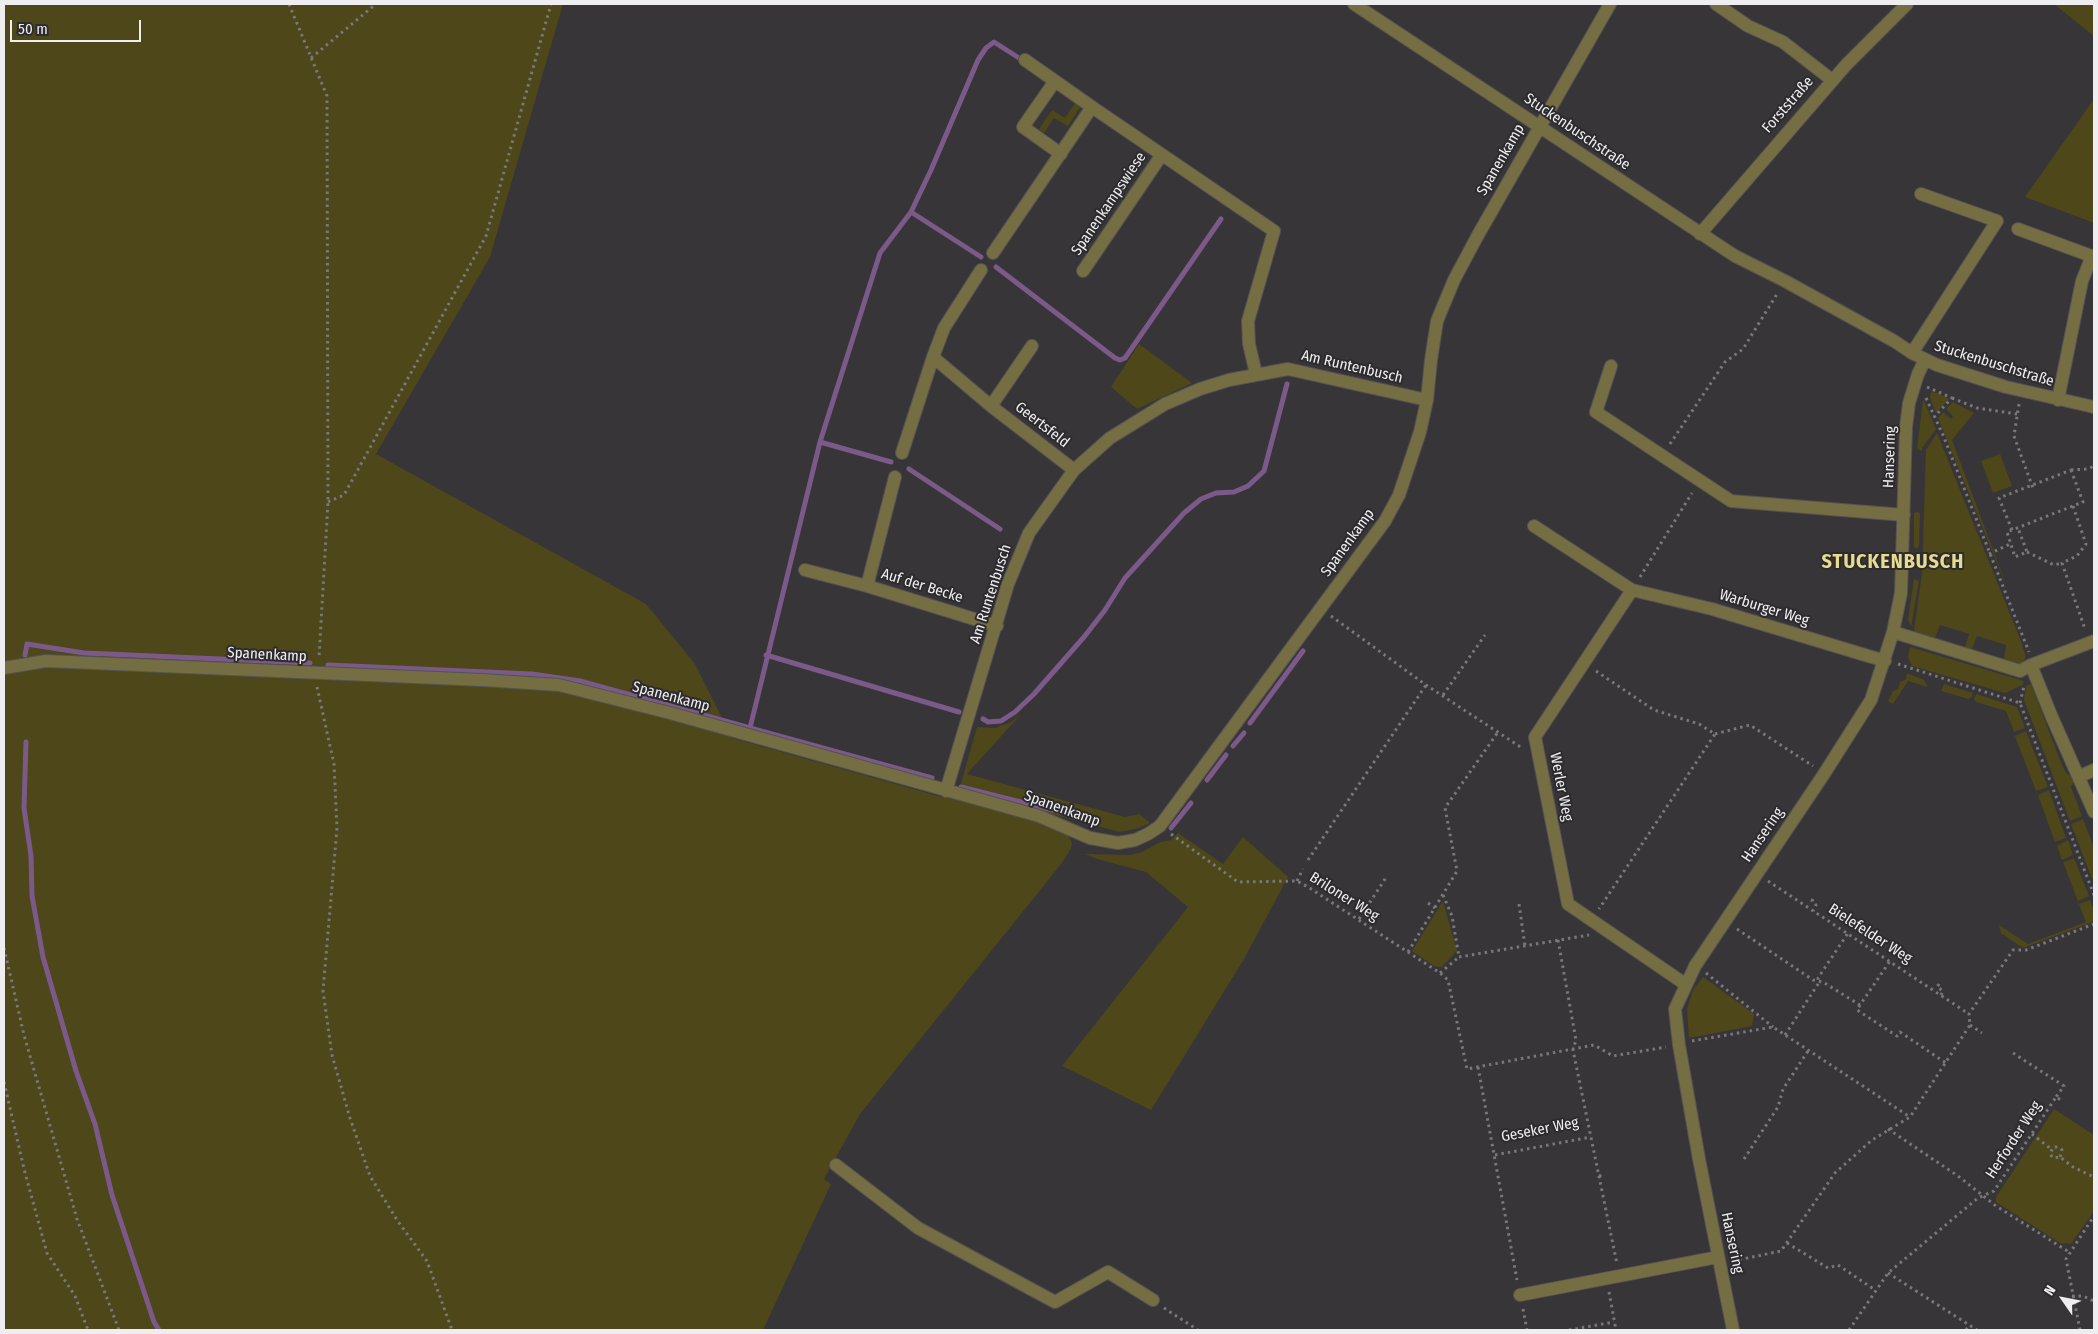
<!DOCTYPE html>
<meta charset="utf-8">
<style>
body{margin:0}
#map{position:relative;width:2098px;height:1334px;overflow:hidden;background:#373538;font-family:"Fira Sans Condensed",sans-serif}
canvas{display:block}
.frame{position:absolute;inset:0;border:5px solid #eeedef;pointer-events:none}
.north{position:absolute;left:2038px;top:1274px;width:50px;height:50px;-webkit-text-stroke:4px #2d2b2e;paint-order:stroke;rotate:303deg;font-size:14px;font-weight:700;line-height:20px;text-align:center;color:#eeedef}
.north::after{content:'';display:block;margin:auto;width:18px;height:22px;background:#eeedef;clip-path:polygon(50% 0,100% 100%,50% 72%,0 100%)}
.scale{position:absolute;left:10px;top:20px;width:131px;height:22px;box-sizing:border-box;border:2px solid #eeedef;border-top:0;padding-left:6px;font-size:15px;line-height:18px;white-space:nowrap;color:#eeedef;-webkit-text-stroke:4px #2d2b2e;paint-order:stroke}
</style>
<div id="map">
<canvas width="2098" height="1334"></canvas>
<div class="frame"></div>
<div class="north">N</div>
<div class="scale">50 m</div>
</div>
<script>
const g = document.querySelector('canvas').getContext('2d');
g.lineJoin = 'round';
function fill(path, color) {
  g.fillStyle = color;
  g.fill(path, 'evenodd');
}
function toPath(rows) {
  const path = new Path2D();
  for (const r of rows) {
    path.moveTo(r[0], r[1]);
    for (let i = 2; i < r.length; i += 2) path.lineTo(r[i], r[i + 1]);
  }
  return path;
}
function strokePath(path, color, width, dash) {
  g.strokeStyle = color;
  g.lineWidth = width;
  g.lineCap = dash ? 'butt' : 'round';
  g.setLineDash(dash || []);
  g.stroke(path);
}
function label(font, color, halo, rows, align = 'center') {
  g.font = font + ' "Fira Sans Condensed",sans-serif';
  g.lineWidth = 4;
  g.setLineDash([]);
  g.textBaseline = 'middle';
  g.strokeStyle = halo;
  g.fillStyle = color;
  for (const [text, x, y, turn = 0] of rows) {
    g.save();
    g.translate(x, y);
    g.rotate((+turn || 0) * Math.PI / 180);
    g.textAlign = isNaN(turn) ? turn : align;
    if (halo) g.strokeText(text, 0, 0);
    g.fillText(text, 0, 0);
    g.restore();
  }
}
fill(toPath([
 [4,4,563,4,490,257,376,454,646,604,695,664,732,738,938,796,955,798,1034,821,1061,830,1068,835,1072,843,1071,848,1062,863,860,1114,824,1179,831,1184,763,1330,4,1330],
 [2054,4,2091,4,2094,7,2094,36],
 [2094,99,2094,223,2025,197],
 [1075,103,1081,106,1068,126,1054,118,1044,133,1039,129,1052,110,1065,118],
 [1139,344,1192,383,1137,409,1111,387],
 [1931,392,1938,393,1949,399,1936,413,1930,398],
 [1923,400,1924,401,1936,429,1922,448,1922,451,1917,449],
 [1953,402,1974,413,1952,440,2008,590,1938,418,1943,412,1951,419,1953,416,1946,409],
 [1937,433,2021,641,2025,654,2025,659,2021,664,2004,659,2006,645,1977,636,1972,649,1965,647,1969,634,1940,625,1935,638,1914,631,1922,573,1926,450],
 [2000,454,2012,486,1993,493,1981,461],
 [1917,512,1920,513,1919,545,1917,549,1914,547,1914,513],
 [1914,579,1919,581,1911,627,1908,620],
 [1910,647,2024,681,2022,685,2005,693,1912,666,1908,657],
 [1907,673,1924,680,1928,687,1908,681,1893,704,1888,701,1893,691,1898,689,1900,682,1906,679],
 [1944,684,1973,693,1971,698,1968,699,1941,691],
 [2031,684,2060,760,2066,773,2075,779,2071,787,2082,816,2070,821,2024,700,2026,686],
 [1976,694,2017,707,2025,728,2014,732,2006,711,1976,702,1974,699],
 [1022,713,967,774,1125,817,1139,814,1150,823,1139,828,1120,832,959,790,977,727,995,728,1011,722],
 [2026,731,2048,787,2036,791,2015,736],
 [2049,790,2066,838,2055,842,2038,795],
 [2083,819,2094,848,2094,884,2071,824],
 [1178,833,1223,864,1243,837,1288,877,1244,959,1151,1110,1062,1066,1188,907,1146,872,1097,859,1085,854,1130,855,1142,852,1160,842,1171,840],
 [2068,840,2073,855,2062,860,2057,846],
 [2074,858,2089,896,2078,901,2063,862],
 [2090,900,2094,910,2094,921,2090,923,2023,948,2001,933,1999,925,2028,944,2086,922,2079,904],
 [1443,901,1457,951,1442,967,1434,966,1412,951],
 [1703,977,1754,1014,1752,1026,1689,1038,1687,1009,1693,990],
 [2054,1109,2094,1135,2094,1211,2071,1244,2060,1243,1996,1202,1996,1197]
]), '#4d471a');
strokePath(toPath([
 [911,212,931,170,978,60,986,48,994,42,1019,58],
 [996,267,1115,358,1120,360,1125,358,1221,219],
 [820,442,891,462],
 [909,469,1000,529],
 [25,655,27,644,84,653,310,663],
 [766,655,959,712],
 [328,665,532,674,580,681,750,728,820,442,880,253,911,212,981,257],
 [983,719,988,722,1001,721,1015,712,1034,694,1084,637,1105,610,1125,578,1184,513,1201,499,1216,493,1234,492,1248,486,1264,471,1287,384],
 [1250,723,1303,651],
 [750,728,932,778],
 [26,742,24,808,31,856,32,896,43,957,76,1071,95,1124,112,1195,154,1322,159,1330],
 [1233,746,1244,733],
 [1207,780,1226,755],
 [961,787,1076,816],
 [1171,828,1191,803]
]), '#7b5a8a', 5);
const minor = toPath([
 [1354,4,1735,256,1785,281,1894,341,1912,353,1937,365,2006,387,2094,407],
 [1716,4,1748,26,1783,42,1832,80],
 [1025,60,1055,81],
 [1061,154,1023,127,1055,81,1092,107],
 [2018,229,2094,257],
 [1700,234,1846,65,1907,4],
 [993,253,1092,107,1274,231,1248,321,1249,344,1256,374],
 [1083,271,1161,156],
 [1912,353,1997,221,1921,194],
 [933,357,944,328,981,270],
 [1611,366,1596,412,1731,501,1904,515],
 [2058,400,2082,281,2092,256],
 [991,406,1032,346],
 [902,453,933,357,991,406,1074,470],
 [895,477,867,586,997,626],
 [1534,526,1632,590,1712,609,1885,661],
 [805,570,867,586],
 [1632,590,1535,737,1568,904,1685,984],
 [1893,632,2020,671,2031,665,2051,715,2094,812],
 [2031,665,2094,641],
 [4,668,46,661,482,680,559,685,670,713,1039,816,1090,838,1118,843,1135,840,1148,834,1160,826,1385,521,1399,495,1420,432,1427,400,1431,360,1437,321,1454,280,1478,235,1610,4],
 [2080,776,2094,770],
 [946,791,1008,584,1029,533,1074,470,1110,438,1165,404,1200,389,1229,380,1288,369,1427,400],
 [836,1165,918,1228,1055,1302,1108,1272,1153,1300],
 [1520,1295,1718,1257],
 [1733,1330,1699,1159,1679,1045,1675,1009,1695,966,1824,774,1871,700,1893,632,1901,593,1906,427,1909,403,1918,374,1925,360]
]);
strokePath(minor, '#545255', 14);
strokePath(toPath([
 [289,4,327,96,328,502,319,658],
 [311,58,376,4],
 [1927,387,1952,398,1934,417],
 [1926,398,1943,435,2029,652],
 [1952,398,1977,408,2017,414],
 [2019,404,2014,436,2034,491],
 [1670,444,1725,362,1743,349,1777,294],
 [2071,470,2083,502,2012,530,1999,498,2071,470],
 [2071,470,2088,469,2094,466],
 [328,502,344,495,486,236,551,4],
 [2073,506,2086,544,2077,556,2062,563,2085,629],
 [2012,530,2007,532,2015,557,2027,552,2018,528],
 [2027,552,2054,565,2062,563],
 [1989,554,2010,544],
 [1640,577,1692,493],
 [1331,616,1426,685,1519,746,1524,747],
 [1898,664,2020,703,2094,895],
 [1596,671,1654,710,1699,724,1715,734,1599,909],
 [317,687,334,764,337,828,323,991,332,1055,350,1118,370,1176,397,1220,427,1261,452,1330],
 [1443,695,1485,635],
 [2020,703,2024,686],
 [1715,734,1750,725,1813,766],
 [1171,834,1238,882,1297,881,1308,887,1440,973,1448,980,1467,1069,1594,1045,1613,1056,1666,1047],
 [1308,860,1426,685],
 [1297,881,1303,869],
 [1768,881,1969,1014],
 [1443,895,1452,916,1459,957],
 [1813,899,1812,901,1816,905,1813,911],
 [1428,903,1435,908],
 [1519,904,1525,946],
 [1359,919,1387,876],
 [1737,929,1813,980,1823,982,1860,1005,1890,961],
 [1558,940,1576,1040,1573,1050,1617,1264],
 [4,948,24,1035,77,1219,119,1330],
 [1408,952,1457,871,1445,808,1498,732],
 [1459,957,1589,935],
 [1440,973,1459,957],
 [1706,973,1773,1027],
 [1939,984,1937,987,1943,991,1941,995],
 [1860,1005,1857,1010,1897,1036,1900,1032,1946,1063],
 [1970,1025,1982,1033],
 [1785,1035,1818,984,1818,978,1848,933],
 [1692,1041,1773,1027,1910,1117],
 [2013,1053,2064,1086,2056,1097],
 [1478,1067,1517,1280],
 [4,1082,25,1173,47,1253,75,1296,88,1330],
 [1888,1129,1958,1176,1996,1206,2069,1252],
 [2032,1134,2051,1149],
 [1495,1155,1591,1137],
 [2060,1157,2062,1150,2058,1147,2053,1147,2050,1154,2053,1158,2060,1157,2073,1167,2094,1177],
 [1744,1159,1778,1107,1783,1089,1808,1051],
 [1599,1176,1604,1175],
 [1787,1243,1828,1268,1838,1265,1875,1290],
 [1733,1261,1781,1251,1835,1173,1872,1140,1910,1117,1970,1025,1969,1014,2013,950,2026,950,2094,924],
 [1888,1273,1977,1330],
 [1609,1292,1616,1330],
 [2072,1296,2083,1296,2094,1301],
 [1164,1308,1198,1330],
 [1523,1309,1527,1330],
 [1569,1330,1614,1322],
 [1849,1330,1888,1273,1978,1198,1994,1191,2056,1097,2061,1100],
 [1966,1330,1969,1325],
 [2080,1330,2066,1259,2094,1216]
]), '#79777a', 3, [2.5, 4]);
strokePath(minor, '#756e42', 12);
label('15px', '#eeedef', '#2d2b2e', [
 ["Forststraße",1788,105,-49],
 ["Stuckenbuschstraße",1577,132,34],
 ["Spanenkamp",1501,160,-60],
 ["Spanenkampswiese",1109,204,-56],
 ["Stuckenbuschstraße",1994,364,17],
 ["Am Runtenbusch",1352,367,13],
 ["Geertsfeld",1042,425,38],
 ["Hansering",1890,457,-88],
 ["Spanenkamp",1348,543,-54],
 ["Auf der Becke",922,586,17],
 ["Am Runtenbusch",991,594,-72],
 ["Warburger Weg",1764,608,17],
 ["Spanenkamp",267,655,3],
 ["Spanenkamp",671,697,15],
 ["Werler Weg",1561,787,79],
 ["Spanenkamp",1062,809,20],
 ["Hansering",1763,835,-56],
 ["Briloner Weg",1344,897,32],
 ["Bielefelder Weg",1870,934,33],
 ["Geseker Weg",1540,1130,-11],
 ["Herforder Weg",2014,1140,-57],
 ["Hansering",1732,1243,78]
]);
g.letterSpacing = '1px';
label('bold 20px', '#e7db8d', '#2d2b2e', [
 ["STUCKENBUSCH",1893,562]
]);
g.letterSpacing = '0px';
</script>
